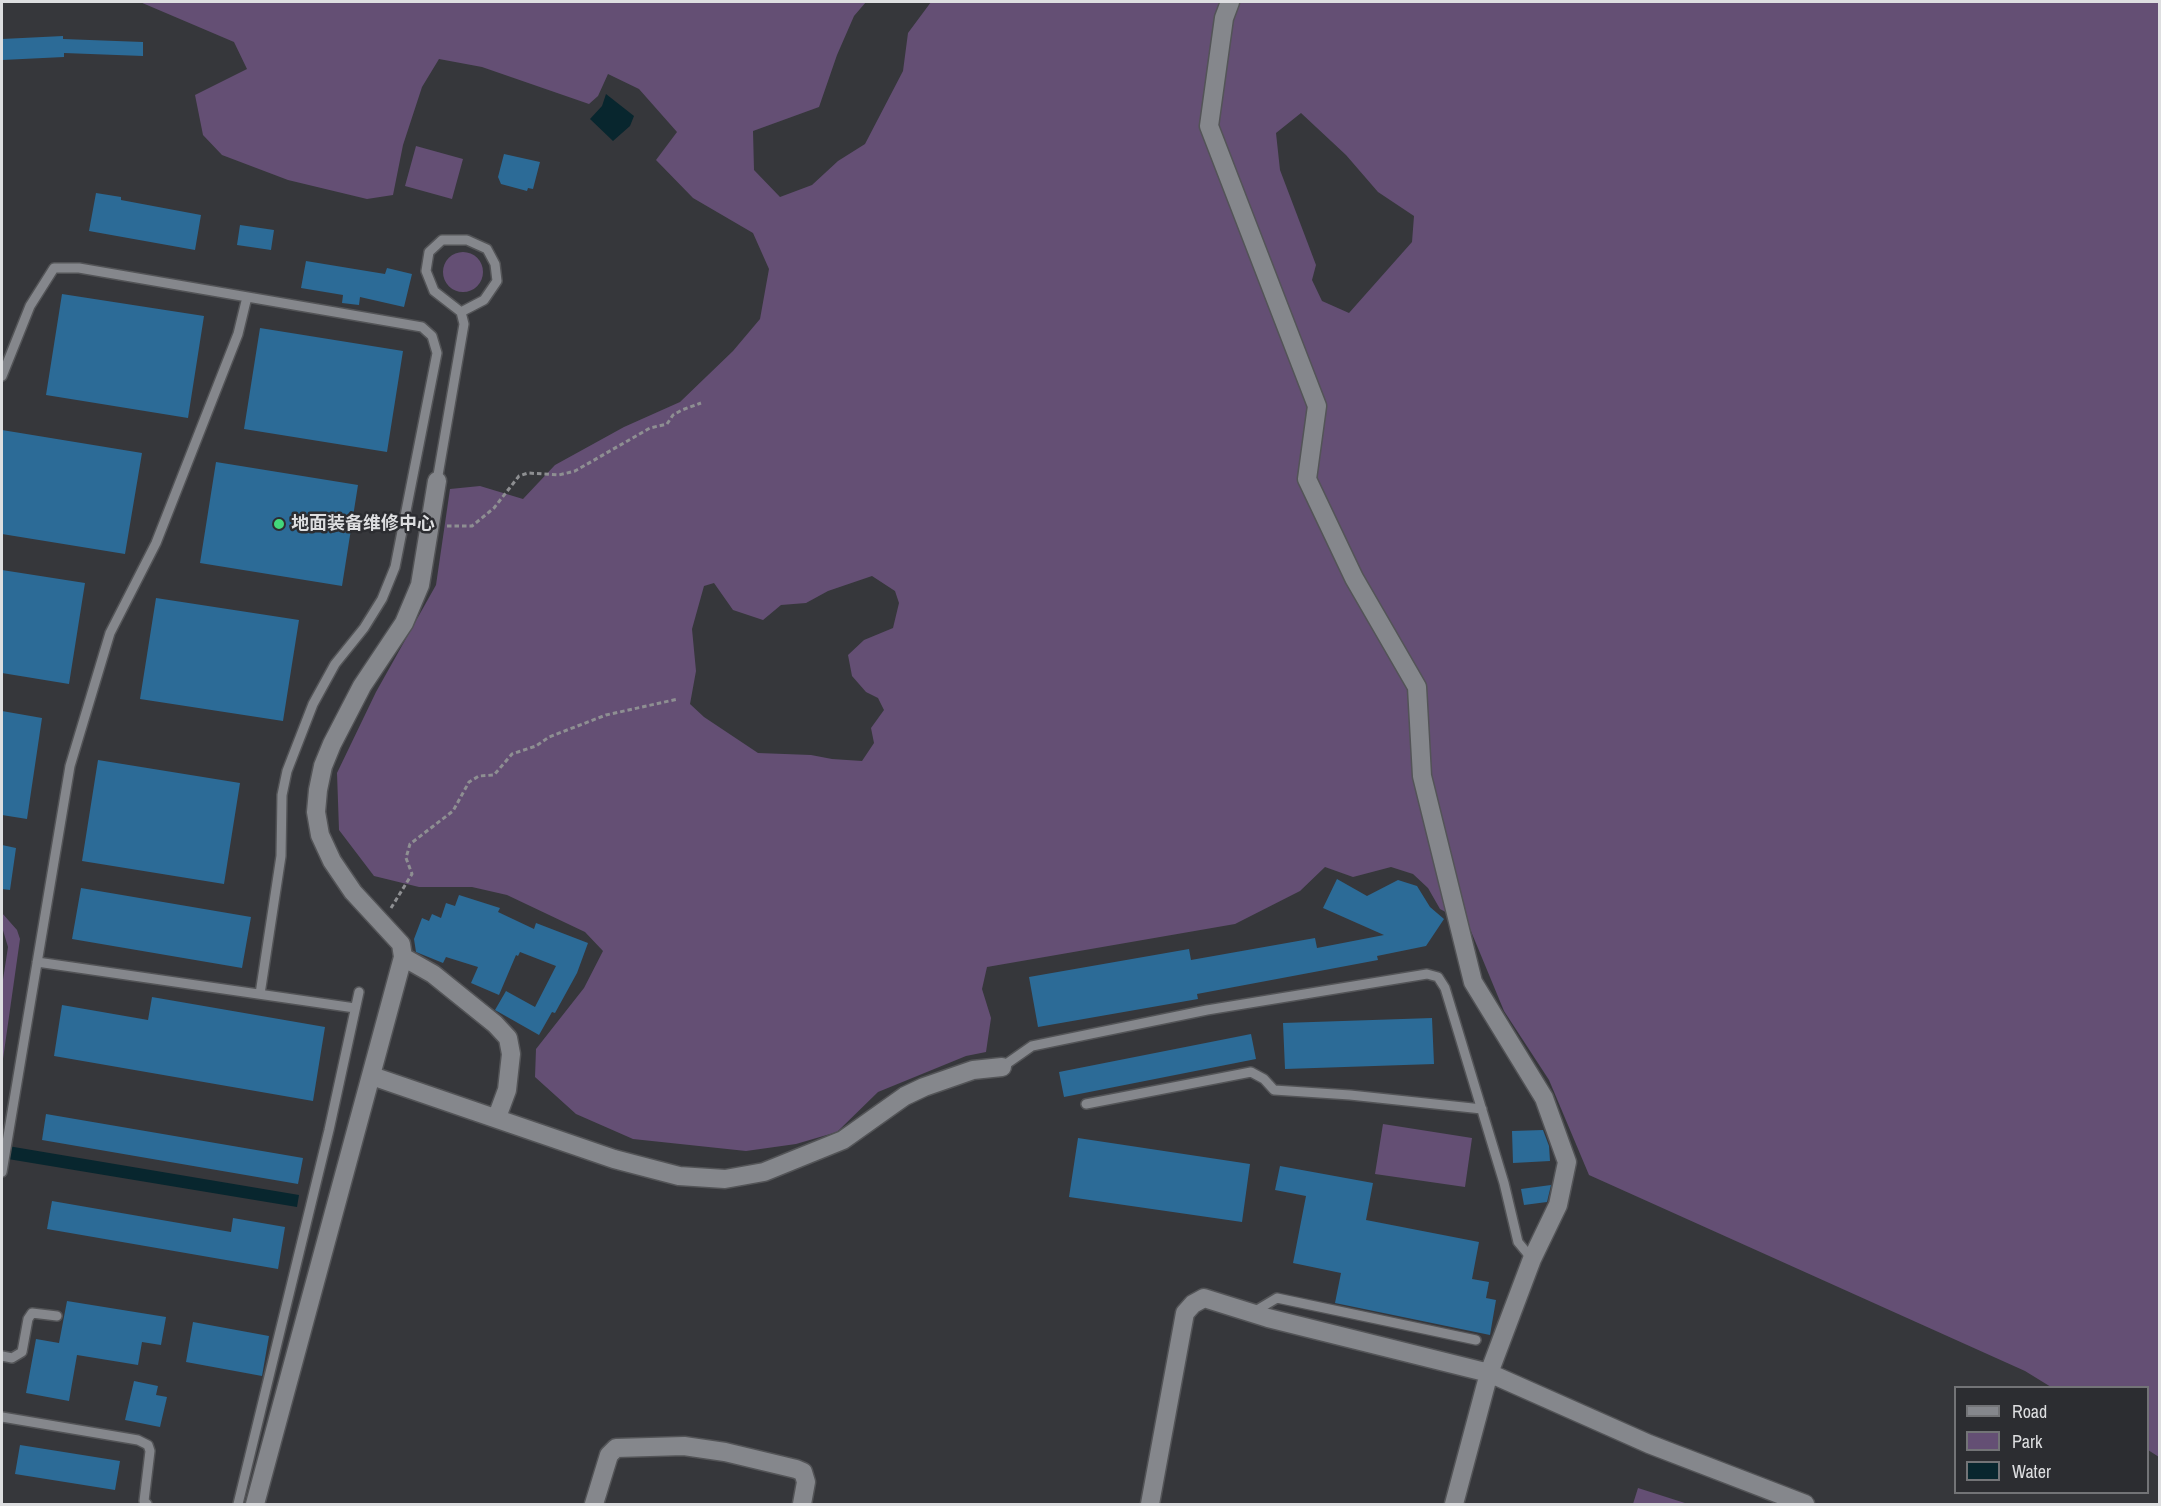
<!DOCTYPE html>
<meta charset="utf-8">
<style>
body{margin:0}
#map{position:relative;width:2161px;height:1506px;overflow:hidden;background:#36373b;font-family:"Archivo Narrow",sans-serif}
canvas{display:block}
.frame{position:absolute;inset:0;border:3px solid #dddee0;pointer-events:none}
.legend{position:absolute;left:1954px;top:1386px;width:195px;height:108px;box-sizing:border-box;background:#2c2d31;border:2px solid #737477;margin:0;padding:8px 10px;list-style:none;font-size:18px;color:#dddee0}
.legend li{display:flex;align-items:center;gap:12px;height:30px}
.legend b{width:30px;border:2px solid #737477}
</style>
<div id="map">
<canvas width="2161" height="1506"></canvas>
<div class="frame"></div>
<ul class="legend">
<li><b style="height:8px;background:#85878c"></b>Road</li>
<li><b style="height:16px;background:#644f74"></b>Park</li>
<li><b style="height:16px;background:#08262e"></b>Water</li>
</ul>
</div>
<script>
const g = document.querySelector('canvas').getContext('2d');
g.lineJoin = 'round';
function fill(path, color) {
  g.fillStyle = color;
  g.fill(path, 'evenodd');
}
function toPath(rows) {
  const path = new Path2D();
  for (const r of rows) {
    if (r.length === 3) {
      path.moveTo(r[0] + r[2], r[1]);
      path.arc(r[0], r[1], r[2], 0, 2 * Math.PI);
      continue;
    }
    path.moveTo(r[0], r[1]);
    for (let i = 2; i < r.length; i += 2) path.lineTo(r[i], r[i + 1]);
  }
  return path;
}
function strokePath(path, color, width, dash) {
  g.strokeStyle = color;
  g.lineWidth = width;
  g.lineCap = dash ? 'butt' : 'round';
  g.setLineDash(dash || []);
  g.stroke(path);
}
function label(font, color, halo, rows, align = 'center') {
  g.font = font + ' "Archivo Narrow","Noto Sans SC",sans-serif';
  g.lineWidth = 5;
  g.setLineDash([]);
  g.textBaseline = 'middle';
  g.strokeStyle = halo;
  g.fillStyle = color;
  for (const [text, x, y, turn = 0] of rows) {
    g.save();
    g.translate(x, y);
    g.rotate((+turn || 0) * Math.PI / 180);
    g.textAlign = isNaN(turn) ? turn : align;
    if (halo) g.strokeText(text, 0, 0);
    g.fillText(text, 0, 0);
    g.restore();
  }
}
fill(toPath([
 [140,2,866,2,854,16,837,55,819,107,753,131,754,170,780,197,812,185,838,161,865,144,903,71,908,33,931,2,2159,2,2159,1457,2148,1450,2148,1388,2051,1387,2025,1371,1589,1175,1549,1080,1504,1011,1468,924,1440,909,1428,888,1413,874,1391,867,1353,877,1325,867,1300,891,1235,924,987,967,982,989,991,1018,986,1052,966,1056,878,1092,837,1132,796,1144,746,1151,633,1139,576,1114,535,1077,536,1049,584,988,603,951,585,932,507,895,472,887,419,887,374,876,339,830,337,773,376,692,436,585,450,489,480,486,523,499,555,465,624,427,680,402,733,351,760,319,769,269,753,233,693,198,656,160,677,132,639,89,608,74,598,96,589,104,482,67,439,59,422,87,403,145,393,195,367,199,288,180,222,155,203,135,195,95,247,69,234,42],
 [1301,113,1346,155,1378,192,1414,216,1412,242,1349,313,1322,301,1312,280,1316,265,1280,170,1276,133],
 [872,576,895,591,899,603,893,628,864,640,848,655,852,676,866,692,878,698,884,710,871,728,874,743,862,761,832,759,811,755,758,753,704,717,690,704,696,671,692,629,704,586,714,583,733,610,763,620,781,605,806,603,828,591],
 [416,146,463,159,452,199,405,186],
 [463,272,20],
 [2,913,17,930,20,939,2,1066,2,986,8,947,2,927],
 [1383,1124,1472,1138,1465,1187,1375,1174],
 [1638,1488,1688,1504,1633,1504]
]), '#644f74');
fill(toPath([
 [606,94,634,116,630,126,613,141,590,119,602,106],
 [2,1145,299,1195,297,1207,2,1158]
]), '#08262e');
fill(toPath([
 [63,36,63,39,143,42,143,56,64,53,64,57,2,60,2,39],
 [504,154,540,162,533,189,528,188,527,191,501,184,498,177],
 [96,193,121,197,121,200,201,215,195,250,89,231],
 [240,225,274,230,271,250,237,245],
 [306,261,385,274,387,268,412,274,404,307,360,297,359,305,342,303,343,295,301,288],
 [62,294,204,316,188,418,46,395],
 [260,328,403,351,387,452,244,429],
 [2,430,142,453,125,554,2,534],
 [216,462,358,485,342,586,200,563],
 [2,570,85,583,69,684,2,673],
 [156,598,299,620,283,721,140,699],
 [2,711,42,718,27,819,2,815],
 [98,760,240,783,224,884,82,861],
 [2,845,16,848,10,890,2,889],
 [1337,879,1367,896,1398,880,1417,886,1430,907,1444,919,1426,946,1377,956,1378,960,1197,994,1198,999,1038,1027,1029,977,1189,949,1191,960,1315,938,1317,948,1384,935,1323,908],
 [81,888,251,917,242,968,72,939],
 [459,895,500,908,498,912,534,929,536,923,588,943,577,973,555,1013,552,1012,539,1035,495,1010,506,991,535,1007,556,966,520,952,518,956,516,955,499,995,471,983,478,967,446,957,443,963,416,952,414,939,422,918,429,921,432,914,441,918,446,903,455,906],
 [152,997,325,1027,313,1101,54,1056,62,1005,148,1020],
 [1432,1018,1434,1064,1285,1069,1283,1023],
 [1251,1034,1256,1059,1064,1097,1059,1072],
 [46,1114,303,1158,298,1184,42,1140],
 [1543,1130,1549,1146,1550,1161,1513,1163,1512,1131],
 [1078,1138,1250,1164,1242,1222,1069,1197],
 [1280,1166,1373,1183,1366,1220,1479,1242,1472,1279,1489,1282,1486,1298,1496,1300,1490,1335,1335,1303,1341,1273,1293,1263,1306,1196,1275,1190],
 [1551,1185,1547,1202,1524,1205,1521,1189],
 [52,1201,231,1232,233,1218,285,1227,278,1269,47,1229],
 [67,1301,166,1317,161,1345,142,1342,138,1365,77,1355,69,1401,26,1393,36,1339,59,1343],
 [193,1322,269,1336,262,1376,186,1362],
 [134,1381,158,1386,156,1395,167,1397,160,1427,125,1420],
 [20,1445,120,1461,115,1490,15,1474]
]), '#2c6b97');
const lane = toPath([
 [2,376,30,306,54,268,79,268,422,327,432,336,437,353,395,567,382,599,364,628,335,664,313,704,287,771,282,795,281,856,260,994],
 [437,481,464,324,461,312,434,291,426,271,429,252,442,240,467,240,487,249,495,264,497,281,484,300,461,312],
 [37,962,355,1008],
 [1002,1067,1032,1046,1207,1010,1427,974,1438,977,1445,988,1504,1183,1518,1242,1532,1259],
 [1086,1104,1251,1072,1264,1079,1274,1090,1350,1095,1482,1109],
 [2,1172,70,766,110,633,156,543,238,334,247,297],
 [1252,1313,1277,1298,1476,1340],
 [2,1356,12,1358,22,1352,28,1319,32,1313,57,1316],
 [2,1417,138,1440,148,1445,150,1451,144,1501,147,1504],
 [238,1504,329,1130,359,992]
]);
const street = toPath([
 [1230,2,1224,18,1209,126,1317,406,1307,479,1354,578,1417,687,1422,776,1473,982,1544,1098,1567,1162,1558,1205,1532,1259,1489,1373,1454,1504],
 [403,957,433,974,495,1024,508,1038,511,1054,507,1090,497,1117],
 [372,1076,614,1159,679,1176,725,1179,764,1172,843,1140,905,1096,924,1087,973,1070,1002,1067],
 [255,1504,403,957,401,944,353,892,332,861,320,835,316,812,318,790,323,766,332,744,362,686,404,623,420,585,437,481],
 [594,1504,609,1455,616,1448,684,1446,725,1452,796,1469,803,1472,806,1482,802,1504],
 [1150,1504,1185,1313,1193,1304,1204,1298,1268,1318,1489,1373,1649,1444,1805,1504]
]);
strokePath(lane, '#535457', 12);
strokePath(street, '#535457', 21);
strokePath(toPath([
 [447,526,472,526,494,508,519,476,528,473,559,475,575,471,650,428,667,424,673,415,682,410,701,403],
 [391,908,412,874,406,858,410,844,453,811,469,782,479,776,494,775,512,754,536,746,549,737,606,715,678,699]
]), '#8e8f92', 3, [4.5, 3]);
strokePath(lane, '#85878c', 9);
strokePath(street, '#85878c', 18);
for (const [x, y, r, color] of [
 [279,524,6,"#42d77b"]
]) {
  const dot = new Path2D();
  dot.arc(x, y, r, 0, 2 * Math.PI);
  g.fillStyle = color;
  g.fill(dot);
  strokePath(dot, '#2c2d31', 2);
}
label('bold 18px', '#dddee0', '#2c2d31', [
 ["地面装备维修中心",291,524]
], 'left');
</script>
